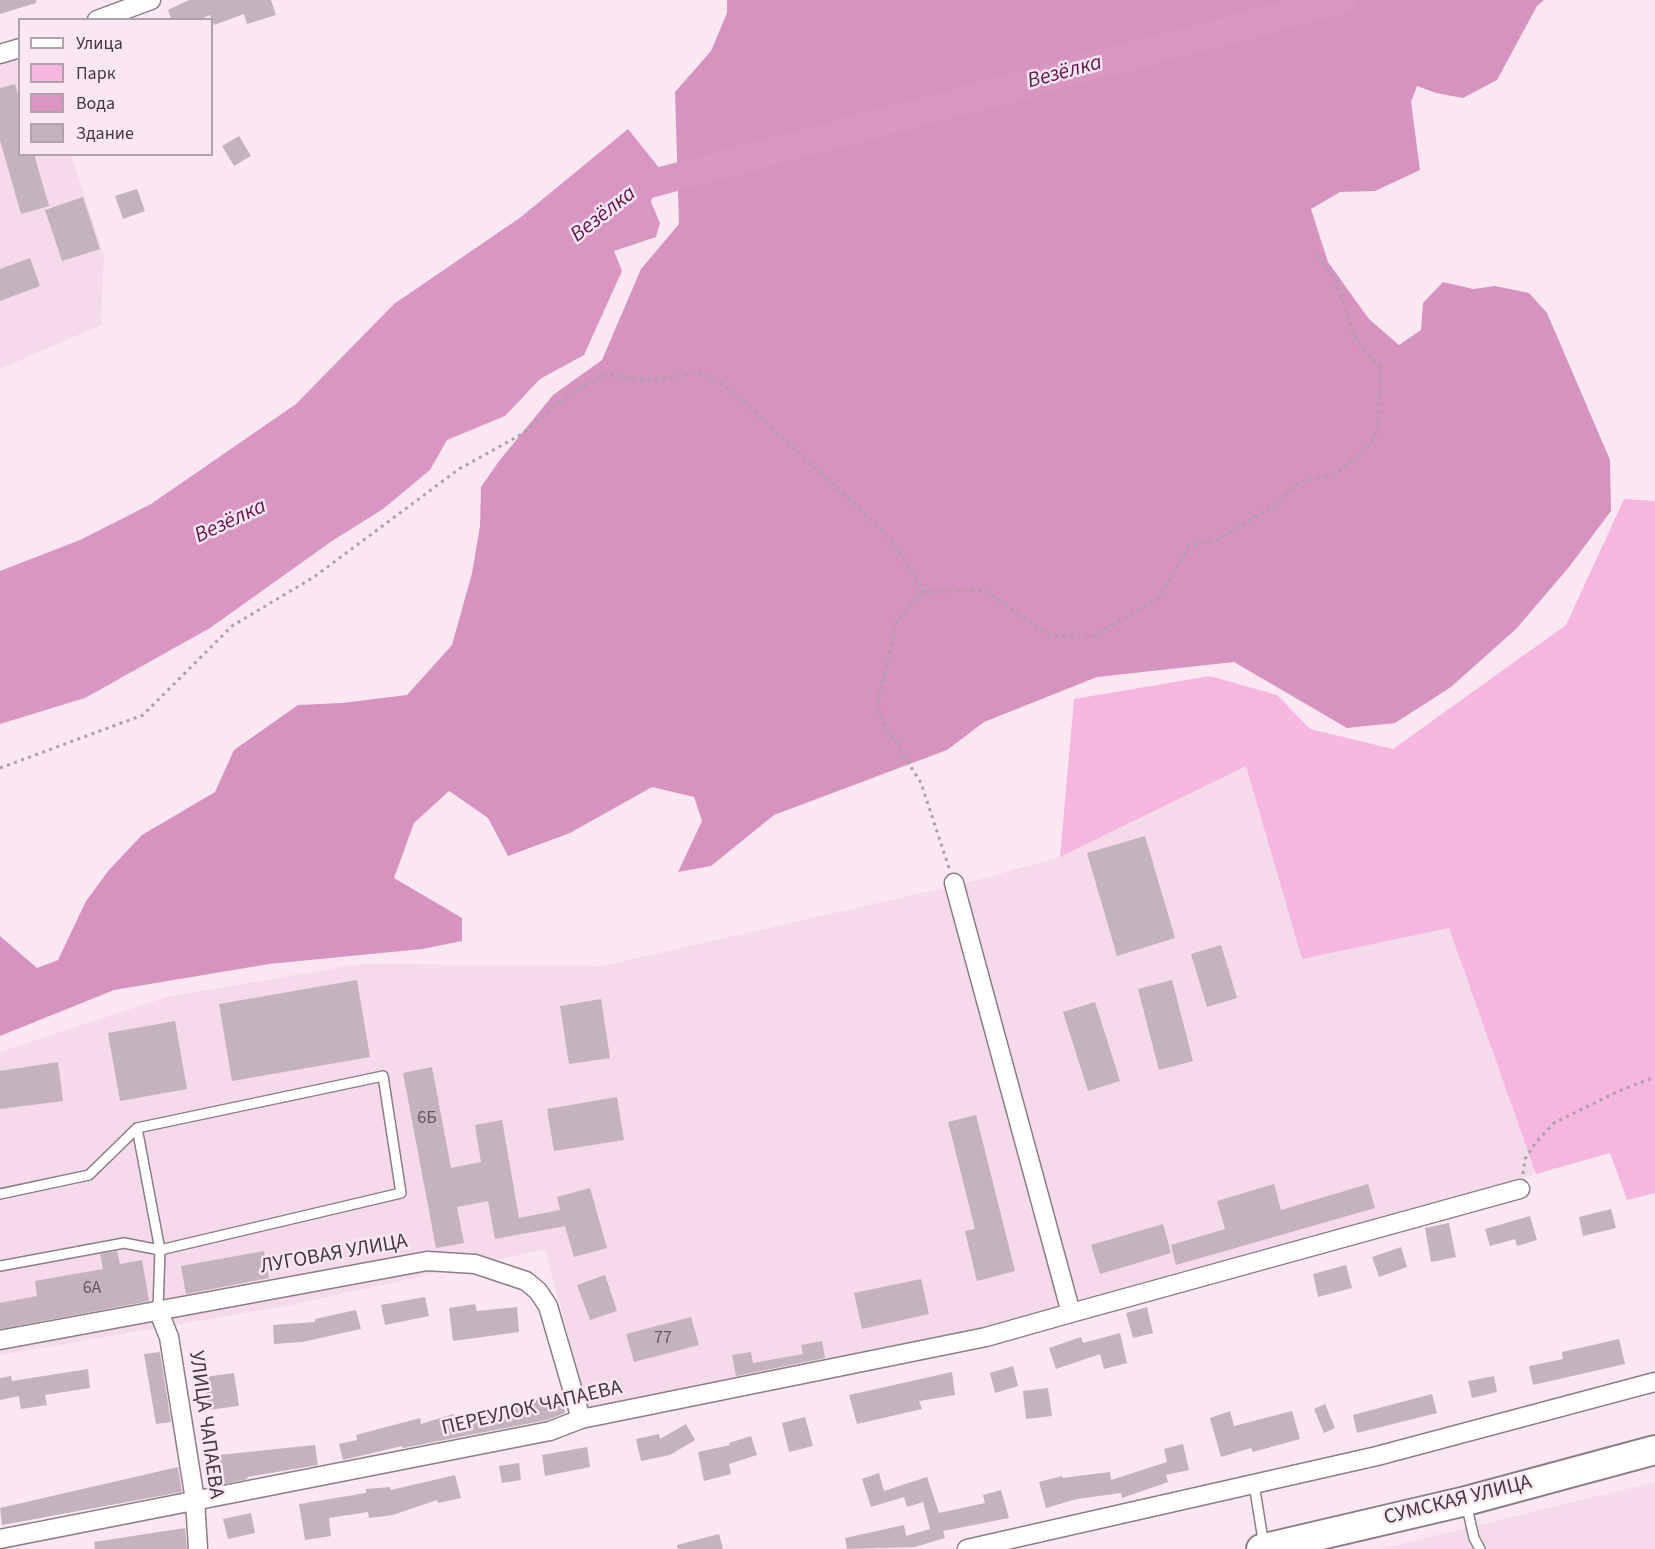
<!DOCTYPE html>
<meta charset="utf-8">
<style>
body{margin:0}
#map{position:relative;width:1655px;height:1549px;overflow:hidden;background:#fae7f2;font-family:"Source Sans 3",sans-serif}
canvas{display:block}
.legend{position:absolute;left:18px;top:18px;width:195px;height:138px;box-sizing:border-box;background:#fae7f2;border:2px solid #b0a2aa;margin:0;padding:8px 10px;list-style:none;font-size:18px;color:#413a3e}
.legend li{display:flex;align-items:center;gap:12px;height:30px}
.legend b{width:30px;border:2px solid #b0a2aa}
</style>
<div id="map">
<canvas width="1655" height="1549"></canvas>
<ul class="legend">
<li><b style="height:8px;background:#fff"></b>Улица</li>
<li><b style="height:16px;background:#f5b7df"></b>Парк</li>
<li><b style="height:16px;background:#da96c3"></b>Вода</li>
<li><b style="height:16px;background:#c4b2bd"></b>Здание</li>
</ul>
</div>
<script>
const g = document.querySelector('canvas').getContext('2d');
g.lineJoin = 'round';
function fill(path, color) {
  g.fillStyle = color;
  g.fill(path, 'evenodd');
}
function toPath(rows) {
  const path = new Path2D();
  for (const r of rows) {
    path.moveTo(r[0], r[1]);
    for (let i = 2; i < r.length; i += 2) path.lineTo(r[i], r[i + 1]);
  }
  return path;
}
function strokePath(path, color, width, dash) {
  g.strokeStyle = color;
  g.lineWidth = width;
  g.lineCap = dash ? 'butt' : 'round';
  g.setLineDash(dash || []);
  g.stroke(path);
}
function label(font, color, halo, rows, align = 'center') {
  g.font = font + ' "Source Sans 3",sans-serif';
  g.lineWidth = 5;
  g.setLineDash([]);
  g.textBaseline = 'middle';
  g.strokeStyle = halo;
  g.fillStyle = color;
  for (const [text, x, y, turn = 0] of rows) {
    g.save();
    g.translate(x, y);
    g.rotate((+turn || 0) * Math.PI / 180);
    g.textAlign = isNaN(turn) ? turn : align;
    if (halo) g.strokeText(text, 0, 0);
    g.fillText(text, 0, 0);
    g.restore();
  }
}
fill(toPath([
 [19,57,20,154,71,155,104,255,101,325,0,369,0,63],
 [1246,765,1302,959,1449,928,1536,1174,1077,1300,840,1374,589,1412,545,1249,291,1305,0,1355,0,1052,170,996,360,964,602,966,970,882,1060,857],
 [1655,1482,1655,1549,1381,1549]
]), '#f4daea');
fill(toPath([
 [1624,499,1655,501,1655,1193,1627,1200,1610,1153,1536,1174,1449,928,1302,959,1246,766,1060,857,1074,699,1210,676,1277,695,1310,729,1393,749,1566,625]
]), '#f5b7df');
fill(toPath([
 [727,0,1544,0,1537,6,1497,80,1463,98,1436,93,1417,86,1411,102,1420,170,1375,191,1340,192,1311,209,1328,262,1369,319,1399,345,1421,330,1423,303,1443,282,1473,289,1495,286,1529,293,1547,313,1610,460,1611,511,1569,567,1516,629,1451,687,1395,723,1347,728,1234,662,1097,677,984,722,947,750,774,815,711,866,678,872,702,821,694,797,652,787,570,833,508,856,488,818,449,791,414,823,394,878,462,918,462,941,422,949,269,964,114,990,0,1036,0,936,37,968,58,960,86,901,109,870,142,835,215,792,234,750,298,705,342,703,407,695,452,645,472,573,480,526,481,487,499,461,553,395,602,360,641,269,679,224,675,92,711,51,727,13]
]), '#d793c0');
fill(toPath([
 [628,129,660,169,651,202,660,223,656,237,614,251,622,271,584,355,540,379,505,416,447,440,430,470,383,509,332,541,210,628,85,698,0,724,0,571,80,540,151,504,296,404,394,304,521,217]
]), '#da96c3');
strokePath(toPath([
 [621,197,631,189,1342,0]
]), '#da96c3', 28);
fill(toPath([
 [0,0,36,0,36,3,0,14],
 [189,0,271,0,276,15,247,24,244,14,214,25,210,15,199,20,172,20,168,10],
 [15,84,20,102,20,154,34,154,49,206,21,214,0,140,0,88],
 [239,136,251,156,234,166,222,146],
 [137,189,145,211,123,219,115,196],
 [83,197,100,249,62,261,45,210],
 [30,258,40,286,0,301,0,269],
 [1145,836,1175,938,1117,956,1087,853],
 [1221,945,1237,998,1207,1007,1191,954],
 [357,980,370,1057,232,1081,219,1004],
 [1172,980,1193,1061,1159,1070,1138,989],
 [601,999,610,1058,569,1064,560,1006],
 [1095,1002,1120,1081,1088,1091,1063,1012],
 [175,1021,187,1089,120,1101,108,1033],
 [58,1062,63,1101,0,1109,0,1071],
 [432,1067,451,1168,481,1162,475,1125,502,1120,519,1218,560,1210,557,1197,590,1188,607,1248,574,1257,565,1226,495,1239,488,1201,457,1207,464,1243,436,1248,403,1073],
 [617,1097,624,1140,554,1151,547,1109],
 [976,1115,1015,1271,977,1281,965,1231,975,1229,948,1122],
 [1274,1184,1281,1210,1368,1184,1375,1208,1176,1265,1171,1245,1225,1229,1217,1201],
 [1611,1209,1616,1228,1583,1236,1579,1217],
 [1530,1216,1537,1240,1517,1246,1515,1239,1490,1246,1485,1229],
 [1449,1223,1456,1257,1431,1262,1425,1228],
 [1163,1224,1171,1253,1100,1274,1091,1245],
 [1401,1247,1407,1267,1379,1277,1372,1257],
 [117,1251,120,1264,142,1260,149,1301,0,1329,0,1303,37,1296,35,1281,103,1269,100,1254],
 [264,1251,269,1278,186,1294,181,1266],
 [1346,1265,1352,1288,1318,1297,1313,1274],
 [605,1275,617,1311,590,1320,577,1285],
 [921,1279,929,1314,862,1329,854,1293],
 [425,1297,429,1316,385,1325,381,1305],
 [475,1304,477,1311,517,1307,519,1332,453,1341,449,1308],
 [1147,1307,1153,1333,1133,1338,1126,1313],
 [356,1310,361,1329,302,1342,274,1344,273,1325,315,1322,315,1319],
 [691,1317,699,1345,634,1362,626,1334],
 [1120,1333,1127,1363,1104,1369,1100,1354,1056,1369,1049,1348,1081,1337,1083,1343],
 [1619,1339,1625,1364,1533,1385,1529,1366,1563,1359,1562,1352],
 [822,1341,825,1358,736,1376,732,1355,751,1352,753,1363,803,1354,801,1345],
 [160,1352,171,1422,156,1424,144,1354],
 [1013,1366,1018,1386,995,1393,990,1373],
 [88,1369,90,1388,45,1395,47,1405,21,1409,19,1396,0,1400,0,1378,11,1376,12,1381],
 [952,1372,955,1395,919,1401,922,1409,857,1424,849,1395],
 [234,1373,239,1406,208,1410,204,1377],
 [1494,1376,1497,1392,1472,1398,1468,1381],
 [1048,1388,1052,1416,1026,1419,1023,1391],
 [561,1394,565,1413,547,1420,403,1448,402,1446,343,1460,339,1444,357,1440,356,1435,420,1418,421,1424,453,1414,454,1418,492,1411],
 [1432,1394,1437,1413,1357,1433,1353,1415],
 [1325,1404,1335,1428,1324,1433,1314,1409],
 [1230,1411,1234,1426,1292,1411,1300,1439,1253,1452,1251,1448,1221,1457,1210,1418],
 [805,1417,813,1446,789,1452,782,1423],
 [686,1424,695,1440,670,1455,641,1461,636,1439,659,1434,660,1439],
 [751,1436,757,1455,729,1464,731,1474,704,1481,698,1452,730,1445,729,1443],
 [1183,1444,1189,1470,1166,1475,1168,1482,1122,1498,1121,1493,1077,1499,1046,1508,1039,1482,1062,1476,1063,1478,1110,1472,1111,1480,1167,1462,1164,1449],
 [315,1445,318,1465,247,1477,248,1479,224,1484,219,1455],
 [587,1447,590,1467,545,1476,542,1455],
 [519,1463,521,1480,502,1483,499,1466],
 [178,1467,182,1492,2,1525,0,1508],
 [879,1473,884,1491,927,1477,939,1513,985,1503,983,1495,1001,1490,1009,1518,943,1531,945,1538,915,1547,847,1549,845,1538,904,1525,906,1536,930,1529,923,1502,907,1507,904,1497,871,1507,862,1479],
 [455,1475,461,1498,438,1503,437,1500,393,1515,369,1518,368,1512,329,1518,331,1536,305,1540,299,1504,366,1493,366,1489,390,1487,391,1490],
 [251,1513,255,1533,228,1539,223,1519],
 [185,1528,187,1549,95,1549,94,1542],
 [719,1534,723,1549,678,1549,677,1545]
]), '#c4b2bd');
const service = toPath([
 [137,1128,160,1250,158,1310],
 [0,1194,89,1175,137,1128,383,1076,401,1193,160,1250,124,1243,0,1266],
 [1254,1484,1264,1546],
 [1466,1503,1474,1538,1480,1549]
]);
const minor = toPath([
 [97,20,151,0],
 [0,54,20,48],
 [954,883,1071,1313,1520,1189],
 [158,1310,169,1337,195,1500,198,1549],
 [0,1340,427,1261,475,1264,526,1281,538,1291,548,1306,581,1419],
 [0,1539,550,1431,581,1419,986,1337,1071,1313],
 [967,1549,1377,1456,1655,1382]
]);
const primary = toPath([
 [1261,1549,1466,1501,1655,1450]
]);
strokePath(service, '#8d7d87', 12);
strokePath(minor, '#8d7d87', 21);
strokePath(primary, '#8d7d87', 32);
strokePath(toPath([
 [0,768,143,715,232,626,314,577,459,469,522,434,572,392,607,374,644,381,699,373,716,380,732,391,880,528,893,543,924,592],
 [949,868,921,783,881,719,878,700,897,621,924,592,984,590,1049,635,1090,638,1159,598,1189,546,1217,539,1269,509,1298,483,1337,473,1369,446,1378,428,1380,368,1356,340,1336,282,1317,253],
 [1523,1174,1525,1159,1536,1142,1554,1123,1619,1091,1655,1077]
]), '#aea0a8', 3, [3, 4.5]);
strokePath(service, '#fff', 9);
strokePath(minor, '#fff', 18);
strokePath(primary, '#fff', 28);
label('18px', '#62585e', null, [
 ["6Б",427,1119],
 ["6А",92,1289],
 ["77",663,1339]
]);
label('21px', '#413a3e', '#fae7f2', [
 ["ЛУГОВАЯ УЛИЦА",334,1255,-10],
 ["ПЕРЕУЛОК ЧАПАЕВА",532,1409,-13],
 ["УЛИЦА ЧАПАЕВА",205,1425,82],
 ["СУМСКАЯ УЛИЦА",1458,1501,-14]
]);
label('italic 22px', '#641550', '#fae7f2', [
 ["Везёлка",1065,73,-15],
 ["Везёлка",604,215,-38],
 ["Везёлка",231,522,-25]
]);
</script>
